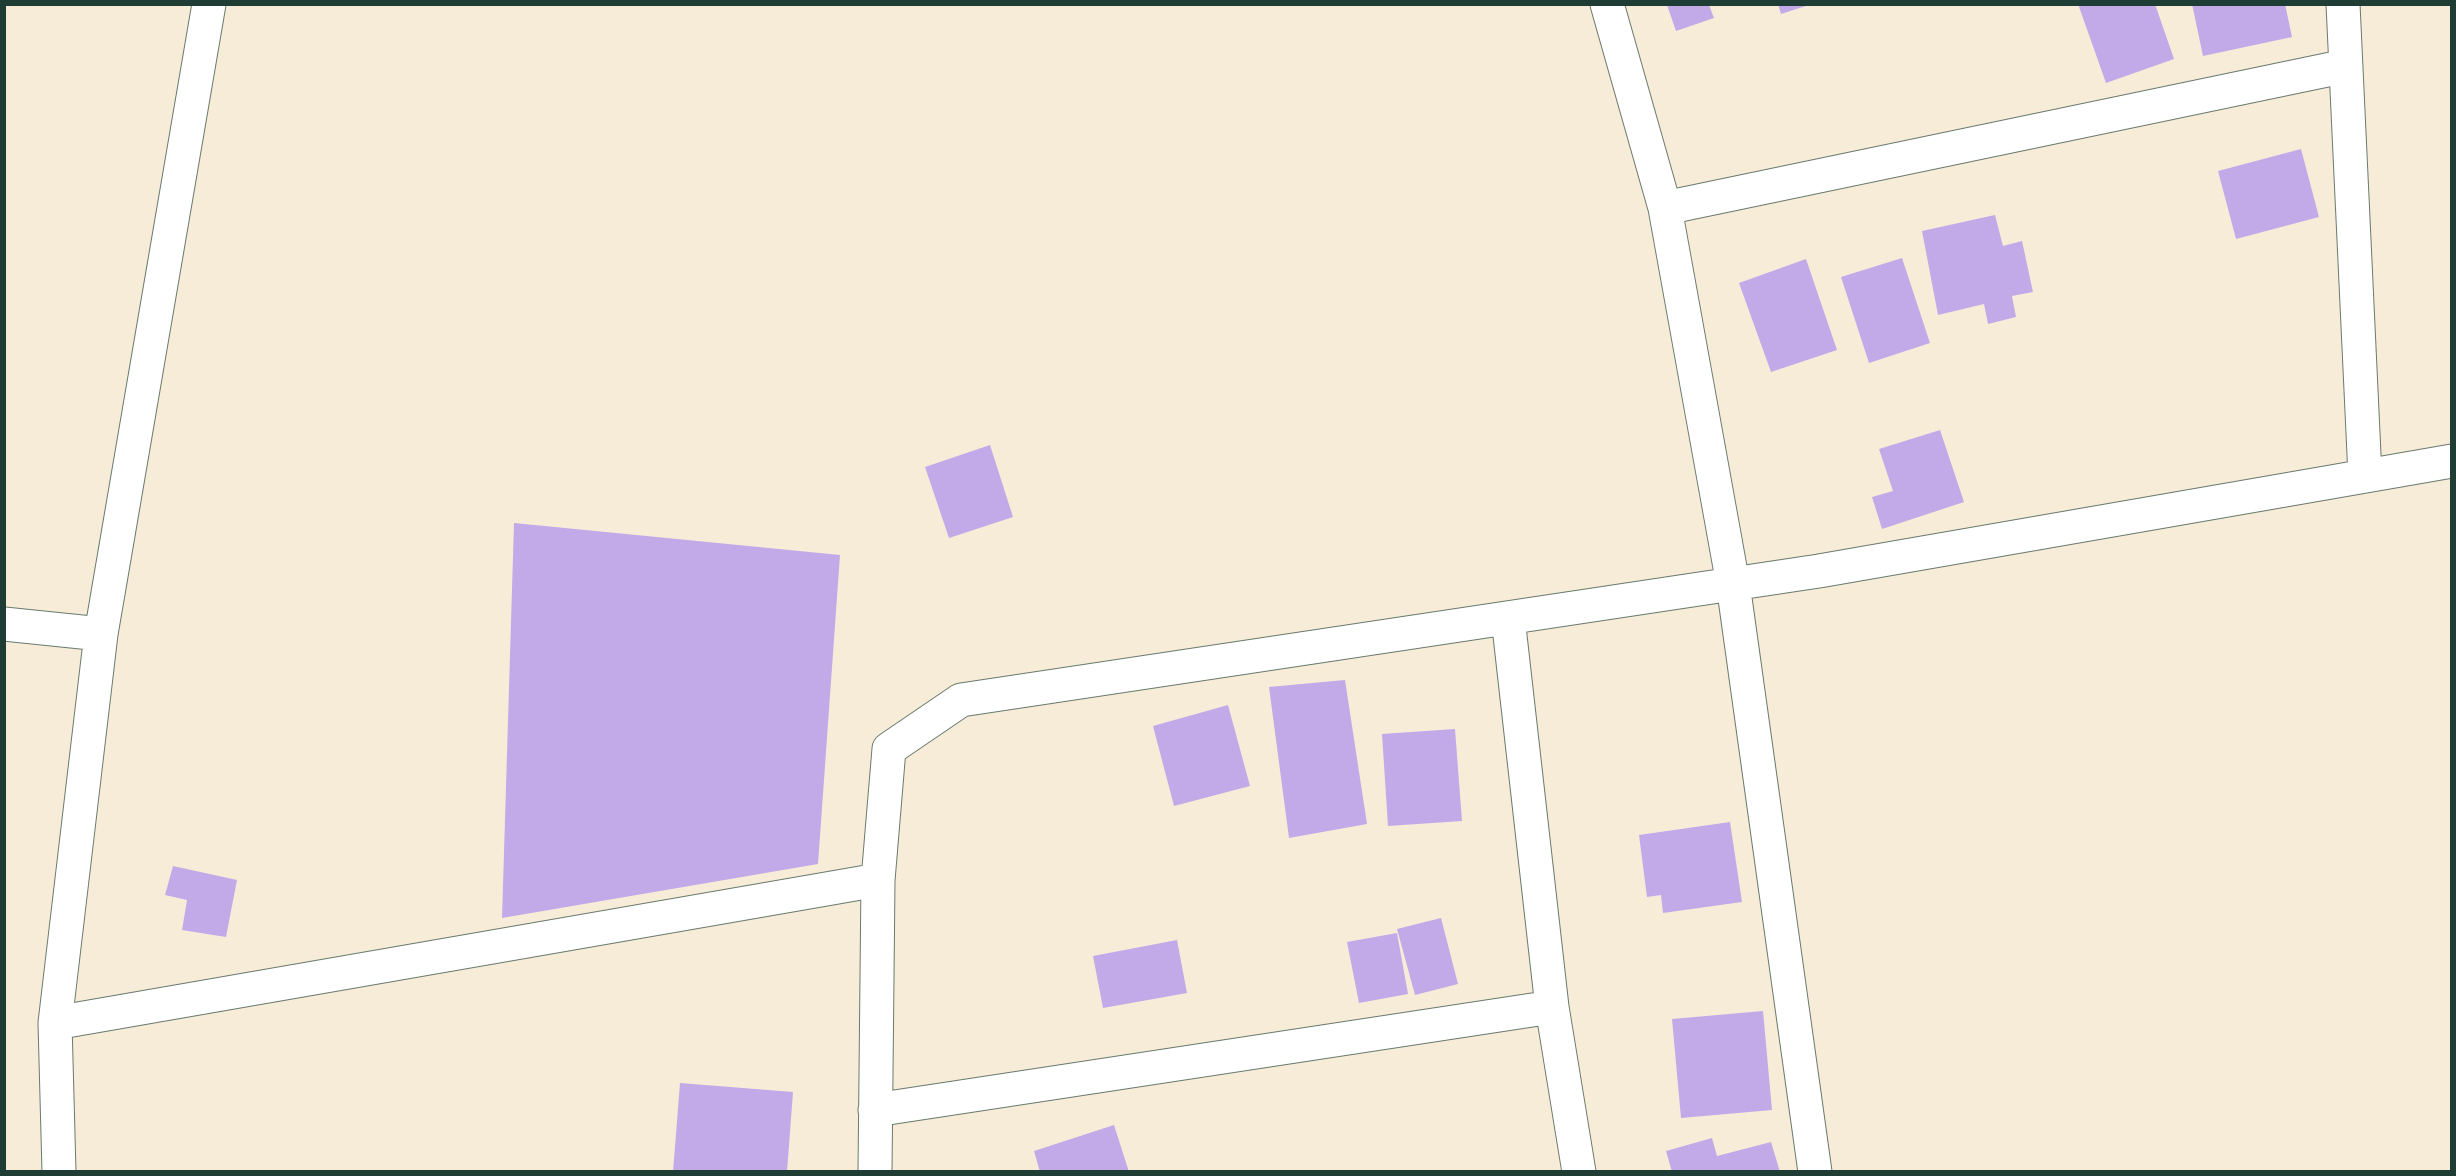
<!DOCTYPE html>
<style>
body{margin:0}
#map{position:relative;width:2456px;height:1176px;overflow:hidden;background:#f6ecd8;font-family:Cardo,serif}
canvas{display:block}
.frame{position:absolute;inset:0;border:6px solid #1f3d34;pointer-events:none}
</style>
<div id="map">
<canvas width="2456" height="1176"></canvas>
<div class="frame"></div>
</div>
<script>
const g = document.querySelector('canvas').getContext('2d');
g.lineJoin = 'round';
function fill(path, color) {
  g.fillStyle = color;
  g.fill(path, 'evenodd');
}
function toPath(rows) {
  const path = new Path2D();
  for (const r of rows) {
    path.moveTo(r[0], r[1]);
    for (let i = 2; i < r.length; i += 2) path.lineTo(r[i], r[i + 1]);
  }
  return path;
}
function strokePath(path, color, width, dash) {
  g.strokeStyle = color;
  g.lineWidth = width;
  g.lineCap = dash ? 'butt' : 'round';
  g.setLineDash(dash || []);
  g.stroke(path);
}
fill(toPath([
 [1778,4,1809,4,1809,5,1781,14],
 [2078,4,2155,4,2174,59,2106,83],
 [2192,4,2285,4,2292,37,2203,56],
 [1667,5,1709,5,1714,18,1676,31],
 [2301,149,2319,217,2236,239,2218,171],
 [1995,215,2003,246,2022,241,2033,292,2012,296,2016,317,1988,324,1984,304,1938,315,1922,231],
 [1902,258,1930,343,1869,363,1841,277],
 [1806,259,1837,350,1771,372,1739,283],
 [1940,430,1964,502,1882,529,1872,497,1893,491,1879,449],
 [990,445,1013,517,949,538,925,467],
 [514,523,840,555,818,864,502,918],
 [1345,680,1367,824,1289,838,1269,687],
 [1228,705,1250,786,1174,806,1153,726],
 [1455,729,1462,821,1388,826,1382,734],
 [1730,822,1742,902,1663,913,1661,895,1647,897,1639,835],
 [173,866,237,880,226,937,182,930,187,900,165,895],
 [1441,918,1458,984,1415,995,1397,929],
 [1397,933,1408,994,1359,1003,1347,942],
 [1177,940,1187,993,1103,1008,1093,956],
 [1763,1011,1772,1110,1681,1118,1672,1019],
 [680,1083,793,1092,787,1172,673,1172],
 [1114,1125,1129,1172,1040,1172,1034,1151],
 [1712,1138,1717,1156,1771,1142,1780,1172,1672,1172,1666,1151]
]), '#c2aae9');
const street = toPath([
 [1607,4,1665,208,1733,584,1815,1172],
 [2343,4,2365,476],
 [1665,208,2346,66],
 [1508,618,1552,1007,1579,1172],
 [4,624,101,634,209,4],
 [55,1023,878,880],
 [875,1110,1552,1007],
 [59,1172,55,1023,101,634],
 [875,1172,878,880,889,749,961,700,1819,571,2452,461]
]);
strokePath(street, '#6a7a6d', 35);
strokePath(street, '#fff', 33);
</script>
